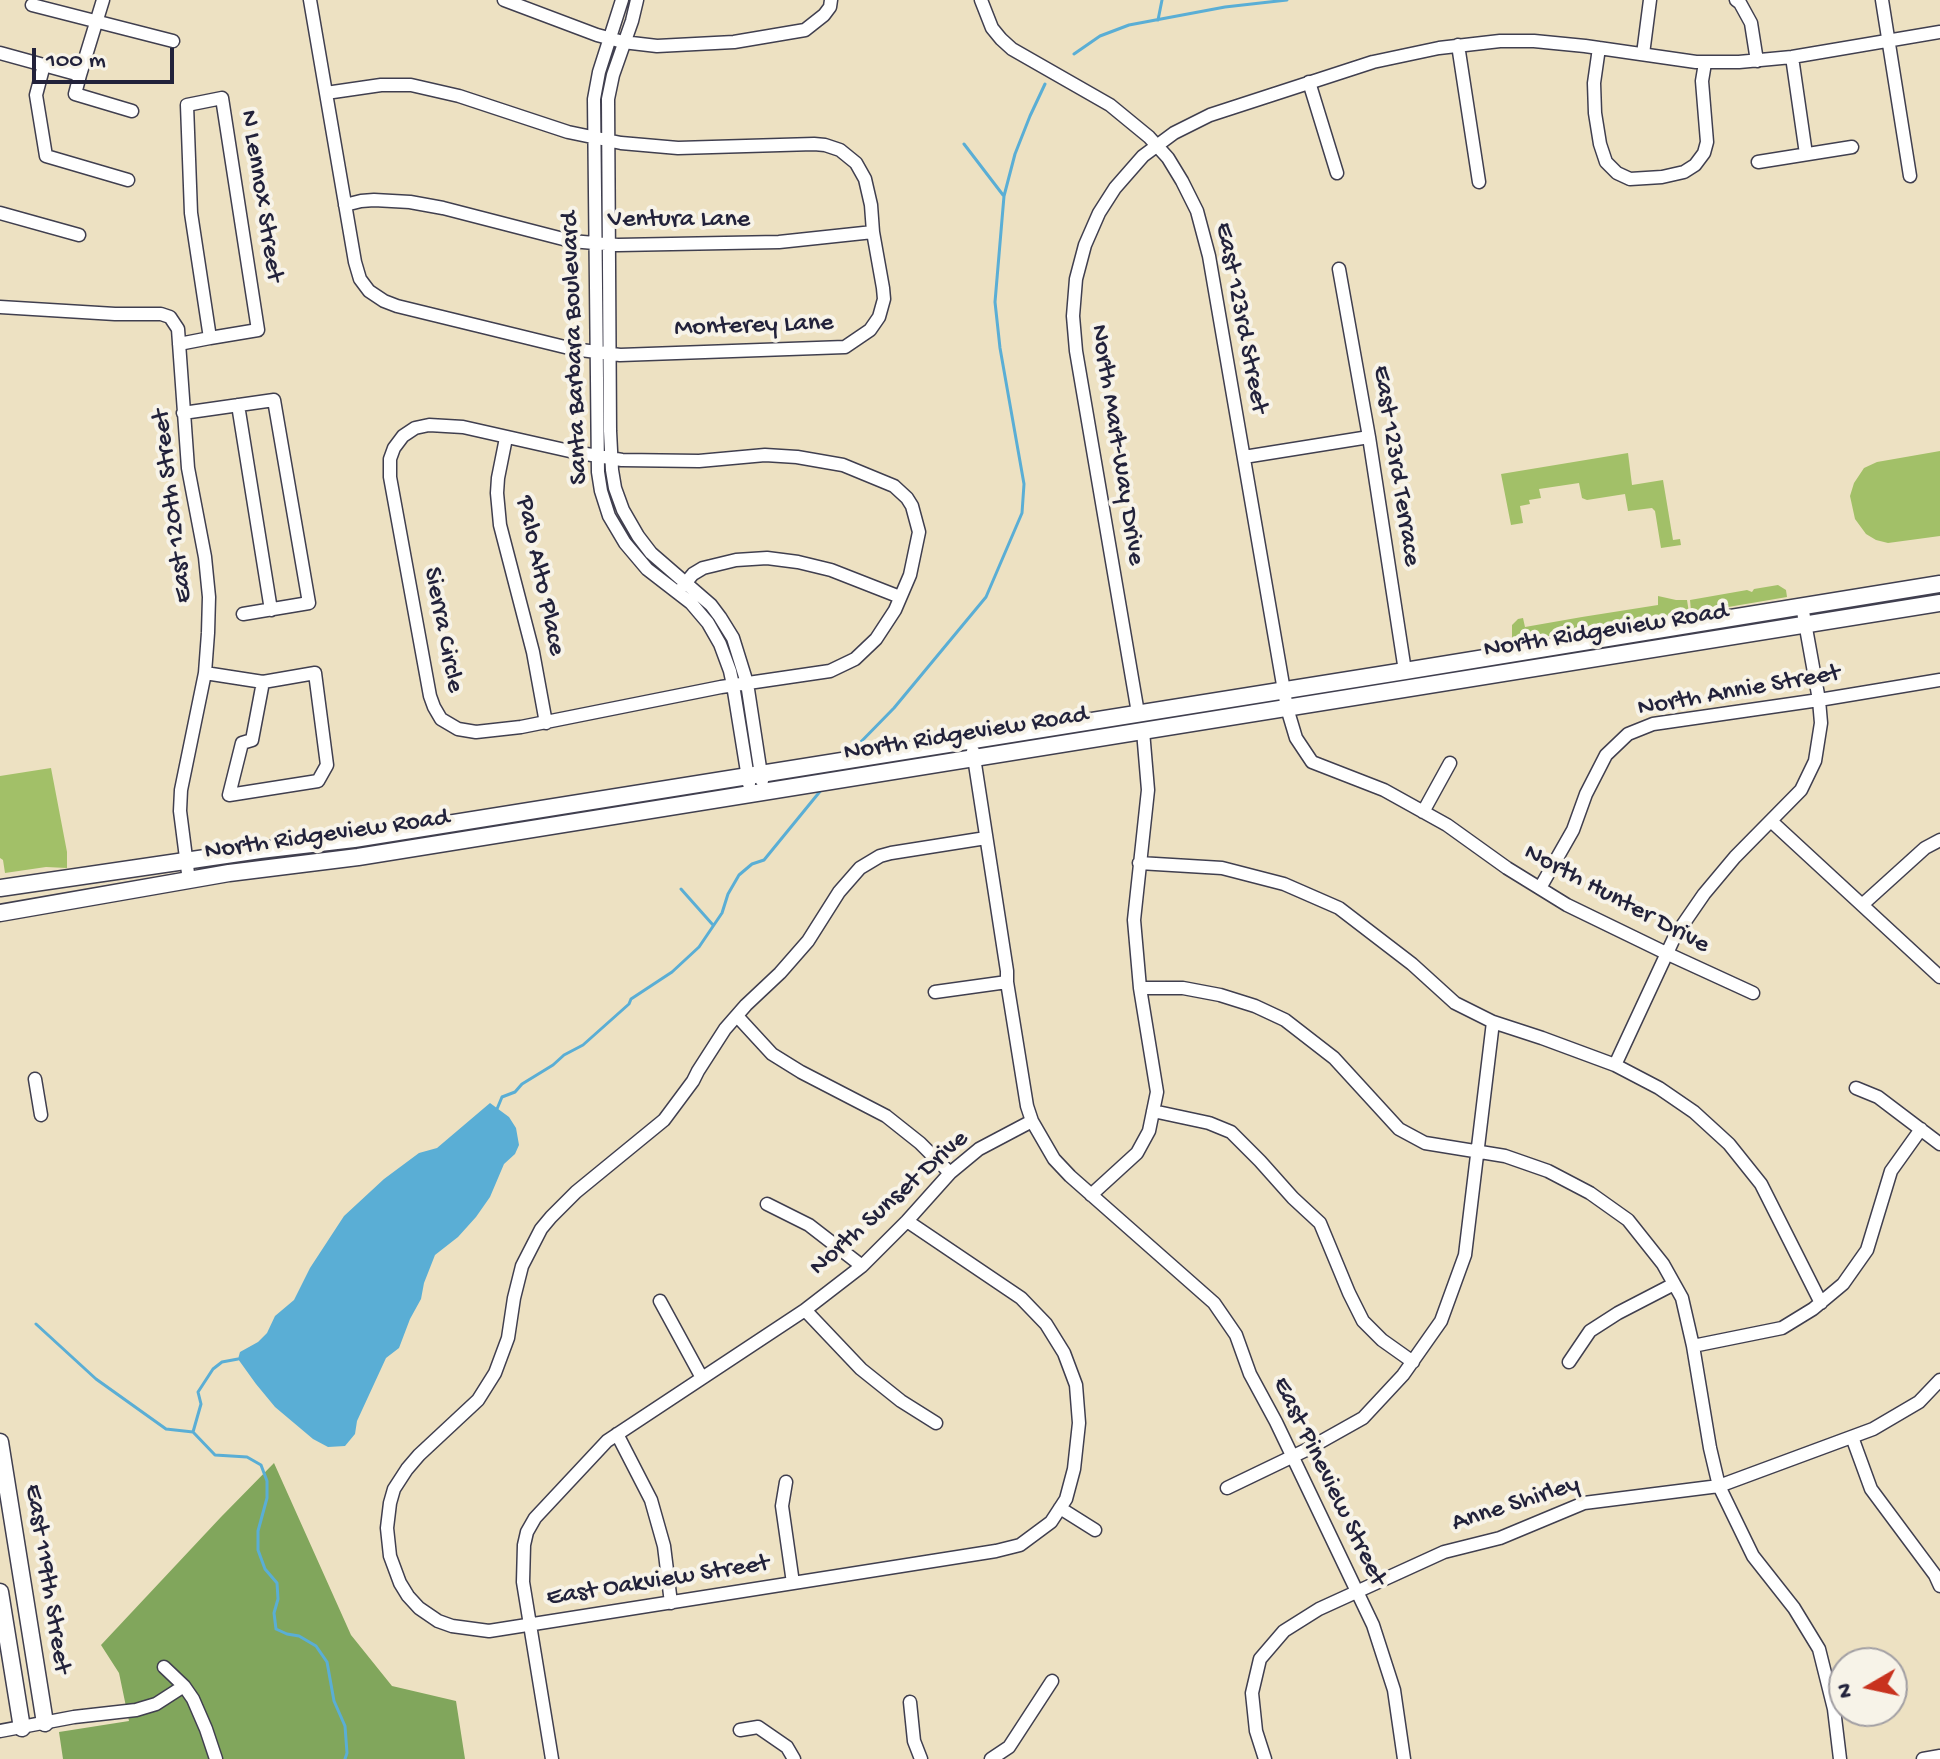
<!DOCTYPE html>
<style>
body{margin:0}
#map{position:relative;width:1940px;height:1759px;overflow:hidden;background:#ede1c2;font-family:"Gochi Hand",sans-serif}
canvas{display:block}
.north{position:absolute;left:1828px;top:1647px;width:80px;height:80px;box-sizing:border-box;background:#f7f3e8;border:2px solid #a29fa3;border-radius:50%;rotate:261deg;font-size:22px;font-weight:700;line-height:32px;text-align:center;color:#22223b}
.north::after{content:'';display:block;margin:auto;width:28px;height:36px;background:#c8321e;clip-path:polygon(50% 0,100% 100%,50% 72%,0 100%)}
.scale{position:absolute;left:32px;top:48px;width:142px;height:36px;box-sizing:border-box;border:4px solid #22223b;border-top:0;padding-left:10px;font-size:24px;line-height:28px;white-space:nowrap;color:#22223b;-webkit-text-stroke:6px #f7f3e8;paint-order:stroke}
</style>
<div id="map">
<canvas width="1940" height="1759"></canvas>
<div class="north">N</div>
<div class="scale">100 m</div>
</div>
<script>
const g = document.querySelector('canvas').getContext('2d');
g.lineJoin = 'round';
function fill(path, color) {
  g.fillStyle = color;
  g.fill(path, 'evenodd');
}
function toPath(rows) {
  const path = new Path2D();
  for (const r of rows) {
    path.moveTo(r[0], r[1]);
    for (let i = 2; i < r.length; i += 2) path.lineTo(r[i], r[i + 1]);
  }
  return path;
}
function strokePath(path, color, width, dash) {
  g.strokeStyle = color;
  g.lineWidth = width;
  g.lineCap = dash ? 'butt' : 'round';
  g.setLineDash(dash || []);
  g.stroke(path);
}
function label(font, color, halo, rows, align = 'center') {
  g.font = font + ' "Gochi Hand",sans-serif';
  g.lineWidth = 8;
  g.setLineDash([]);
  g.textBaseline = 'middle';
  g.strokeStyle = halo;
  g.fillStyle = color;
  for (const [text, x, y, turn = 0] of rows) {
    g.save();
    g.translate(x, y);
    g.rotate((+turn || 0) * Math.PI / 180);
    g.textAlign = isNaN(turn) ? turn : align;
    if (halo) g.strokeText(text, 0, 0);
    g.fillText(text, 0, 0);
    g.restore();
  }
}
fill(toPath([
 [1940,451,1940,536,1888,543,1876,540,1866,534,1855,519,1850,496,1854,483,1864,468,1877,462],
 [1628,453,1632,485,1663,480,1673,540,1680,539,1681,545,1661,548,1655,511,1652,508,1628,511,1625,494,1587,500,1582,498,1579,483,1539,489,1541,498,1529,500,1530,504,1520,506,1523,523,1511,525,1501,474],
 [1778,585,1786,590,1787,597,1693,613,1691,611,1690,600,1747,590,1752,592,1754,589],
 [1658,596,1676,600,1687,600,1689,613,1518,641,1513,641,1512,639,1512,625,1518,619,1523,618,1525,627,1582,617,1658,605],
 [51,768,67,852,67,868,46,867,5,873,3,860,0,858,0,776]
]), '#a2c068');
fill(toPath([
 [274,1463,351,1635,392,1686,456,1701,465,1759,63,1759,59,1732,129,1721,119,1673,101,1645,221,1517]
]), '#81a65c');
fill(toPath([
 [490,1103,509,1117,516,1128,519,1145,515,1154,504,1164,490,1197,476,1217,458,1237,435,1255,424,1283,421,1299,410,1319,399,1348,386,1358,357,1421,355,1434,345,1446,328,1447,313,1439,275,1407,256,1384,238,1359,240,1352,258,1342,267,1333,275,1316,294,1300,310,1268,344,1216,384,1179,419,1153,437,1148]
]), '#5aaed5');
strokePath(toPath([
 [1158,20,1162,0],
 [1074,54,1100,36,1129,25,1225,7,1287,0],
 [964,144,1003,195],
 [851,752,894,708,986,597,1022,513,1024,484,1000,348,995,302,1004,196,1015,154,1030,116,1045,84],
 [681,889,713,925],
 [497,1109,502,1097,515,1092,522,1084,553,1065,564,1055,583,1045,629,1004,631,999,672,972,699,947,722,913,728,894,739,875,752,864,764,860,822,789],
 [36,1324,96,1379,166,1429,193,1432,215,1455,247,1457,261,1465,267,1481,267,1498,258,1531,258,1550,265,1569,277,1583,278,1599,274,1613,276,1629,287,1634,299,1636,316,1646,327,1662,334,1701,345,1726,347,1753,345,1759],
 [193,1432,201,1404,198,1392,213,1369,222,1362,238,1359]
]), '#5aaed5', 3);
const minor = toPath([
 [310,0,355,262,360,279,369,291,384,301,397,306,573,349,620,355,845,347,870,330,879,317,884,299,883,288,873,232,871,205,865,179,856,163,840,150,825,145,814,144,678,148,621,143,568,132,459,96,411,85,381,85,326,93],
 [504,0,597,35,623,42,657,46,734,42,805,30,824,15,830,7,831,0],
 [622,0,599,72,594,99,598,472,601,491,609,516,625,543,647,569,691,603,708,623,720,644,730,671,733,685,749,784],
 [637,0,632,21,613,75,608,99,610,431,612,470,615,488,623,510,638,536,651,553,711,605,720,617,733,638,747,683,762,781],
 [981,0,992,28,1001,39,1012,49,1110,105,1149,137,1168,158,1182,181,1197,211,1209,256,1287,708,1296,738,1312,762,1384,790,1447,825,1507,868,1567,905,1668,954,1753,993],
 [1736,0,1740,3,1751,23,1757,61],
 [1882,0,1910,176],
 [32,5,173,41],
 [1458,45,1479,182],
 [1599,48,1594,83,1595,113,1600,144,1606,162,1617,173,1630,179,1662,177,1684,172,1695,165,1704,153,1707,142,1702,81,1705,63],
 [0,53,80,75,103,0],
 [1643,54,1650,0],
 [1792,57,1806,154],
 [44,65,36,95,46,156,128,180],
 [80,75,75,94,132,111],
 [1309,82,1337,173],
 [1758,162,1852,147],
 [345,205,361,201,374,200,410,202,443,208,571,241,618,245,779,242,873,232],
 [0,213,79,235],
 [1339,269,1369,437,1405,671],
 [0,307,115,314,161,314,170,317,178,329,188,468,205,557,209,597,208,633,205,673,181,790,180,811,189,881],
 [179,344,210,338,191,213,187,105,222,98,258,330,210,338],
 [238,405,271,610],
 [183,413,274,400,309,603,243,614],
 [429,425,463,427,574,452,622,460,699,461,765,455,797,457,843,465,894,486,907,498,912,506,919,532,910,575,895,610,876,639,855,659,830,671,721,687,521,727,476,732,458,729,441,719,434,707,430,696,390,477,390,459,394,448,403,436,415,428,429,425],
 [506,438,498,478,497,493,500,525,533,652,546,723],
 [1244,457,1369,437],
 [683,586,693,574,703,568,736,560,767,558,798,562,831,570,900,597],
 [205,673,263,682,315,673,327,765,318,781,229,795,242,743,252,740,263,682],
 [1138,713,1076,351,1073,316,1076,279,1085,245,1099,213,1115,188,1143,156,1174,133,1210,115,1373,62,1439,48,1500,41,1534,41,1585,46,1696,62,1739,62,1792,57,1940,32],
 [973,751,1007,971,1007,982,1027,1106,1032,1121,1054,1159,1070,1176,1214,1303,1236,1335,1250,1374,1276,1422,1373,1625,1394,1690,1404,1759],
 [1423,812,1450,763],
 [1771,821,1940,977],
 [1139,863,1222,868,1284,884,1339,908,1412,964,1455,1003,1493,1022,1542,1038,1615,1065,1659,1088,1694,1112,1729,1144,1761,1184,1821,1303],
 [1540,888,1573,830,1586,794,1606,755,1628,734,1653,724,1819,700,1940,680],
 [1862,905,1925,848,1940,840],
 [1140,988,1183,988,1220,995,1255,1006,1285,1020,1334,1058,1399,1129,1425,1143,1505,1156,1548,1171,1590,1193,1628,1220,1663,1264,1682,1298,1693,1346,1710,1448,1719,1486,1753,1556,1794,1608,1819,1649,1834,1709,1840,1759],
 [935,992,1007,982],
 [737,1016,772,1054,801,1072,886,1116,920,1143,950,1173],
 [1615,1065,1675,936,1704,894,1735,857,1801,790,1815,761,1821,723,1819,700,1802,606],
 [35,1079,41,1115],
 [1856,1088,1878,1097,1940,1144],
 [1153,1111,1209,1123,1231,1132,1260,1161,1293,1198,1320,1223,1349,1293,1363,1321,1382,1340,1413,1362],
 [1091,1195,1137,1153,1149,1131,1157,1092,1140,988,1134,920,1148,790,1143,731],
 [767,1204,809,1225,862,1266],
 [907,1221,1021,1298,1046,1324,1064,1353,1076,1385,1079,1423,1074,1469,1066,1499,1051,1522,1020,1545,996,1551,489,1631,452,1626,438,1621,419,1608,408,1596,400,1583,390,1556,387,1528,390,1503,394,1489,407,1469,419,1455,478,1400,495,1373,508,1338,514,1298,522,1266,541,1229,551,1217,576,1192,664,1120,693,1081,698,1071,725,1029,746,1005,780,973,808,941,839,892,860,868,880,856,891,853,986,838],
 [660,1301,702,1378],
 [805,1310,861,1369,901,1401,936,1423],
 [1693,1346,1782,1328,1813,1309,1843,1284,1867,1250,1891,1171,1921,1129],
 [1569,1362,1590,1331,1618,1313,1674,1284],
 [617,1434,651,1500,664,1546,671,1603],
 [1852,1437,1871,1489,1935,1575,1940,1586],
 [786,1482,782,1506,793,1583],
 [1227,1488,1306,1450,1363,1418,1403,1375,1441,1321,1465,1255,1493,1022],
 [1060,1508,1095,1530],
 [164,1667,184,1686,193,1699,206,1729,216,1759],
 [910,1702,914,1741,921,1759],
 [740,1730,758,1727,787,1747,794,1759],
 [0,1731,74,1717,136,1710,156,1704,184,1686],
 [552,1759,523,1582,524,1545,527,1532,535,1518,607,1441,805,1310,862,1266,907,1221,950,1173,979,1149,1032,1121],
 [991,1759,1009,1747,1052,1681],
 [1265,1759,1256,1731,1252,1693,1260,1659,1284,1631,1319,1609,1444,1552,1500,1538,1584,1503,1719,1486,1873,1429,1919,1402,1940,1380],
 [1923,1759,1940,1756]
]);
const major = toPath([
 [0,888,260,850,354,839,1405,671,1940,584],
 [0,913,229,873,358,857,1940,603],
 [0,1442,45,1723],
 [0,1592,22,1728]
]);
strokePath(minor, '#403f4f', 15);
strokePath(major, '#403f4f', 19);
strokePath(minor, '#fff', 12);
strokePath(major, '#fff', 16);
label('26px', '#22223b', '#f7f3e8', [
 ["N Lennox Street",260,196,81],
 ["Ventura Lane",679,221],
 ["East 123rd Street",1240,318,79],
 ["Monterey Lane",754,327,-2],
 ["Santa Barbara Boulevard",576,348,-92],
 ["North Mart-Way Drive",1116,445,81],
 ["East 123rd Terrace",1395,466,81],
 ["East 120th Street",174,506,-97],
 ["Palo Alto Place",539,576,78],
 ["Sierra Circle",442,630,79],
 ["North Ridgeview Road",1606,632,-9],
 ["North Annie Street",1739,692,-10],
 ["North Ridgeview Road",966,735,-9],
 ["North Ridgeview Road",327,836,-8],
 ["North Hunter Drive",1616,900,28],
 ["North Sunset Drive",890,1204,-42],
 ["East Pineview Street",1328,1482,64],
 ["Anne Shirley",1516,1505,-18],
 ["East 119th Street",46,1579,81],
 ["East Oakview Street",658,1582,-9]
]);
</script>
